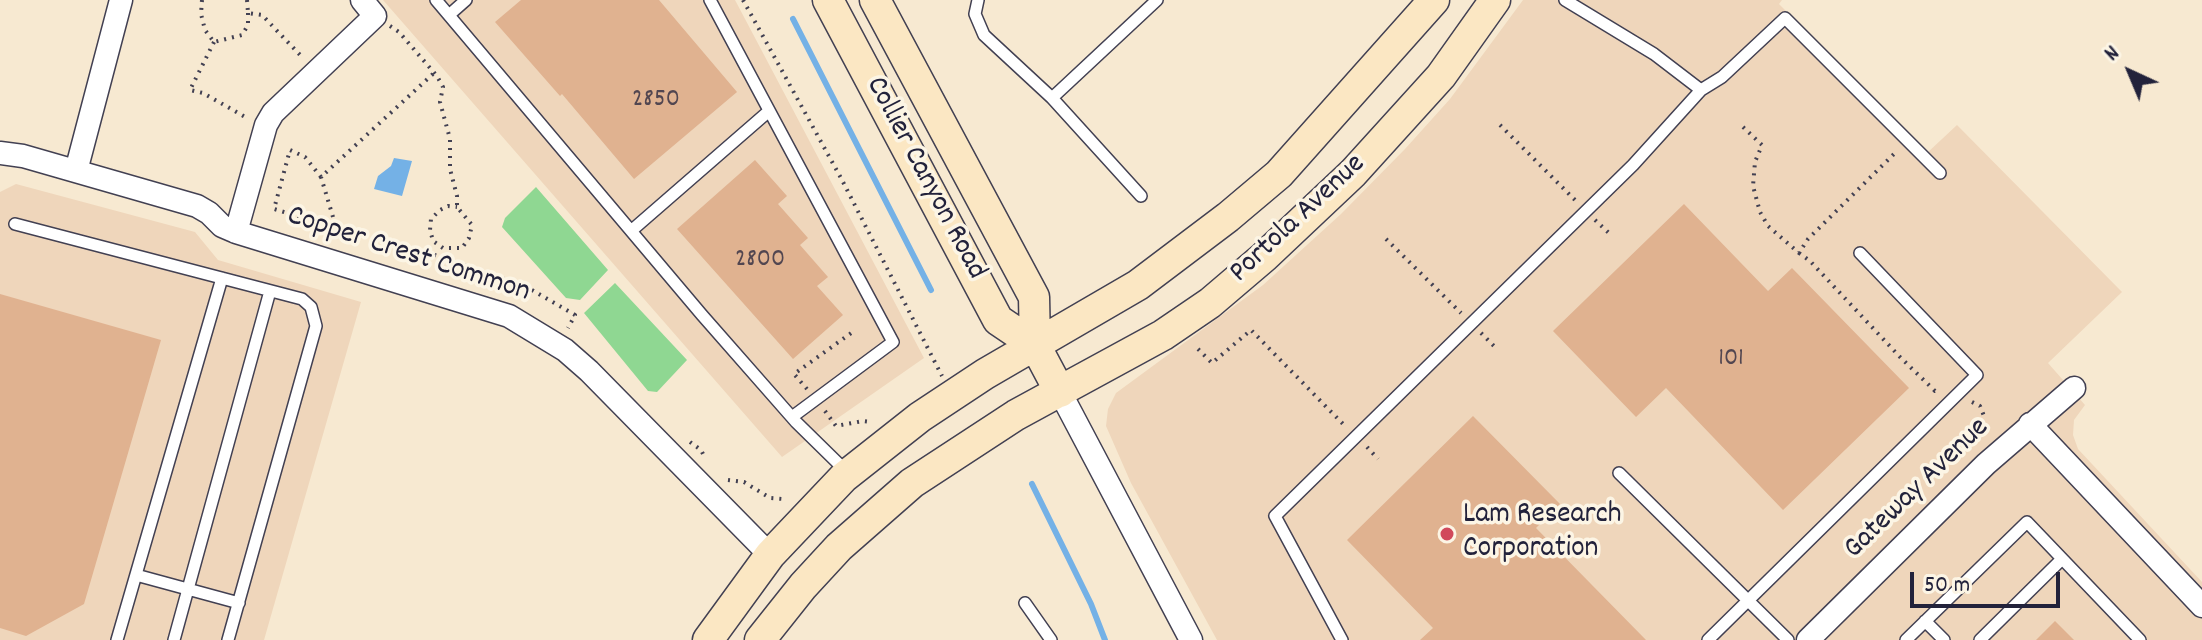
<!DOCTYPE html>
<style>
body{margin:0}
#map{position:relative;width:2202px;height:640px;overflow:hidden;background:#f7e9d1;font-family:Dekko,sans-serif}
canvas{display:block}
.north{position:absolute;left:2090px;top:32px;width:80px;height:80px;-webkit-text-stroke:6px #fcf5e5;paint-order:stroke;rotate:316deg;font-size:22px;font-weight:700;line-height:32px;text-align:center;color:#22223b}
.north::after{content:'';display:block;margin:auto;width:28px;height:36px;background:#22223b;clip-path:polygon(50% 0,100% 100%,50% 72%,0 100%)}
.scale{position:absolute;left:1910px;top:572px;width:150px;height:36px;box-sizing:border-box;border:4px solid #22223b;border-top:0;padding-left:10px;font-size:24px;line-height:28px;white-space:nowrap;color:#22223b;-webkit-text-stroke:6px #fcf5e5;paint-order:stroke}
</style>
<div id="map">
<canvas width="2202" height="640"></canvas>
<div class="north">N</div>
<div class="scale">50 m</div>
</div>
<script>
const g = document.querySelector('canvas').getContext('2d');
g.lineJoin = 'round';
function fill(path, color) {
  g.fillStyle = color;
  g.fill(path, 'evenodd');
}
function toPath(rows) {
  const path = new Path2D();
  for (const r of rows) {
    path.moveTo(r[0], r[1]);
    for (let i = 2; i < r.length; i += 2) path.lineTo(r[i], r[i + 1]);
  }
  return path;
}
function strokePath(path, color, width, dash) {
  g.strokeStyle = color;
  g.lineWidth = width;
  g.lineCap = dash ? 'butt' : 'round';
  g.setLineDash(dash || []);
  g.stroke(path);
}
function label(font, color, halo, rows, align = 'center') {
  g.font = font + ' Dekko,sans-serif';
  g.lineWidth = 7;
  g.setLineDash([]);
  g.textBaseline = 'middle';
  g.strokeStyle = halo;
  g.fillStyle = color;
  for (const [text, x, y, turn = 0] of rows) {
    g.save();
    g.translate(x, y);
    g.rotate((+turn || 0) * Math.PI / 180);
    g.textAlign = isNaN(turn) ? turn : align;
    if (halo) g.strokeText(text, 0, 0);
    g.fillText(text, 0, 0);
    g.restore();
  }
}
fill(toPath([
 [383,0,735,0,924,358,782,457],
 [1523,0,1782,0,1779,4,1927,153,1957,125,2122,292,2048,363,2085,405,2074,420,2073,435,2078,449,2202,582,2202,640,1217,640,1131,483,1106,426,1108,409,1116,393,1263,285,1341,214,1405,149,1450,99],
 [16,184,195,232,218,260,361,302,264,640,0,640,0,192]
]), '#efd6bb');
fill(toPath([
 [536,187,608,270,580,300,566,298,502,227,505,218],
 [615,283,687,360,657,392,648,391,584,313]
]), '#8fd792');
fill(toPath([
 [394,158,412,161,402,196,374,189,378,176,391,166]
]), '#74b1e6');
strokePath(toPath([
 [793,19,931,290],
 [1032,484,1091,604,1105,640]
]), '#74b1e6', 6);
fill(toPath([
 [521,0,659,0,737,92,634,179,562,94,560,96,495,22],
 [755,160,787,196,778,204,808,238,800,245,828,277,817,286,843,315,793,359,677,229],
 [1684,204,1768,291,1792,268,1909,388,1783,510,1666,388,1636,417,1553,331],
 [0,294,161,340,84,604,26,636,0,628],
 [1473,416,1560,504,1536,528,1646,640,1420,640,1433,628,1347,540],
 [2055,621,2074,640,2036,640]
]), '#e0b290');
const lane = toPath([
 [436,0,702,315,796,422,848,473],
 [710,0,893,342,792,417],
 [978,0,975,14,984,35,1052,98,1157,0],
 [1565,0,1654,54,1701,90],
 [449,15,466,0],
 [1052,98,1141,196],
 [15,224,302,299,311,307,316,326,228,640],
 [631,231,769,111],
 [1619,473,1788,640],
 [136,575,239,603],
 [1025,603,1051,640],
 [1925,621,1944,640],
 [117,640,222,278],
 [174,640,270,291],
 [1342,640,1275,516,1633,165,1701,90,1722,77,1785,18,1940,173],
 [1708,640,1977,375,1860,253],
 [1906,640,2027,522,2140,640],
 [1980,640,2062,559]
]);
const street = toPath([
 [0,153,23,156,197,206,209,213,222,226,236,232,509,316,565,350,589,371,770,555],
 [76,171,121,0],
 [236,232,266,125,273,113,375,16,362,0],
 [1060,392,1191,640],
 [2030,424,2202,606],
 [1808,640,1986,464,2074,388]
]);
const secondary = toPath([
 [828,0,998,320,1035,345,1060,392],
 [875,0,1034,297,1035,345],
 [708,640,770,555,844,477,920,417,985,374,1138,285,1228,217,1279,174,1434,0],
 [760,640,803,586,839,547,912,483,1016,415,1163,335,1210,303,1264,257,1353,173,1441,76,1495,0]
]);
strokePath(lane, '#424052', 14);
strokePath(street, '#424052', 25);
strokePath(secondary, '#424052', 33);
strokePath(toPath([
 [202,0,201,14,205,30,214,42,242,35,248,25,248,13],
 [247,0,248,13,262,15,302,57],
 [743,0,841,178,942,376],
 [390,26,399,32,437,76,443,87,440,102,450,139,450,169,457,196,457,207,472,225,469,238,462,248,443,248,433,241,430,230,431,219,440,210,448,206,457,207],
 [214,42,190,90,203,93,247,118],
 [1500,125,1575,200],
 [1743,127,1762,145,1755,162,1753,186,1760,212,1768,226,1799,253,1808,239,1896,152],
 [321,177,305,157,290,150,274,209,334,227,333,217,321,177,434,73],
 [1595,220,1610,234],
 [334,227,426,252,525,286,575,315,568,328],
 [1386,239,1461,313],
 [1799,253,1810,261,1900,357,1935,391,1939,390],
 [1481,333,1496,348],
 [1198,349,1212,363,1251,330,1346,427],
 [807,389,794,374,854,331],
 [1972,402,1980,406,1984,416],
 [825,411,836,426,863,421,871,422],
 [690,442,701,450,705,458],
 [1367,447,1378,459],
 [728,480,744,482,770,498,783,499]
]), '#424052', 4, [2, 6]);
strokePath(lane, '#fff', 11);
strokePath(street, '#fff', 22);
strokePath(secondary, '#fbe7c3', 30);
for (const [x, y, r, color] of [
 [1447,534,8,"#d1495b"]
]) {
  const dot = new Path2D();
  dot.arc(x, y, r, 0, 2 * Math.PI);
  g.fillStyle = color;
  g.fill(dot);
  strokePath(dot, '#fcf5e5', 3);
}
label('26px', '#524650', null, [
 ["2850",656,101],
 ["2800",760,261],
 ["101",1731,360]
]);
label('30px', '#22223b', '#fcf5e5', [
 ["Collier Canyon Road",924,179,62],
 ["Portola Avenue",1299,220,-43],
 ["Copper Crest Common",408,256,18],
 ["Gateway Avenue",1918,490,-44]
]);
label('30px', '#22223b', '#fcf5e5', [
 ["Lam Research",1463,517],
 ["Corporation",1463,551]
], 'left');
</script>
